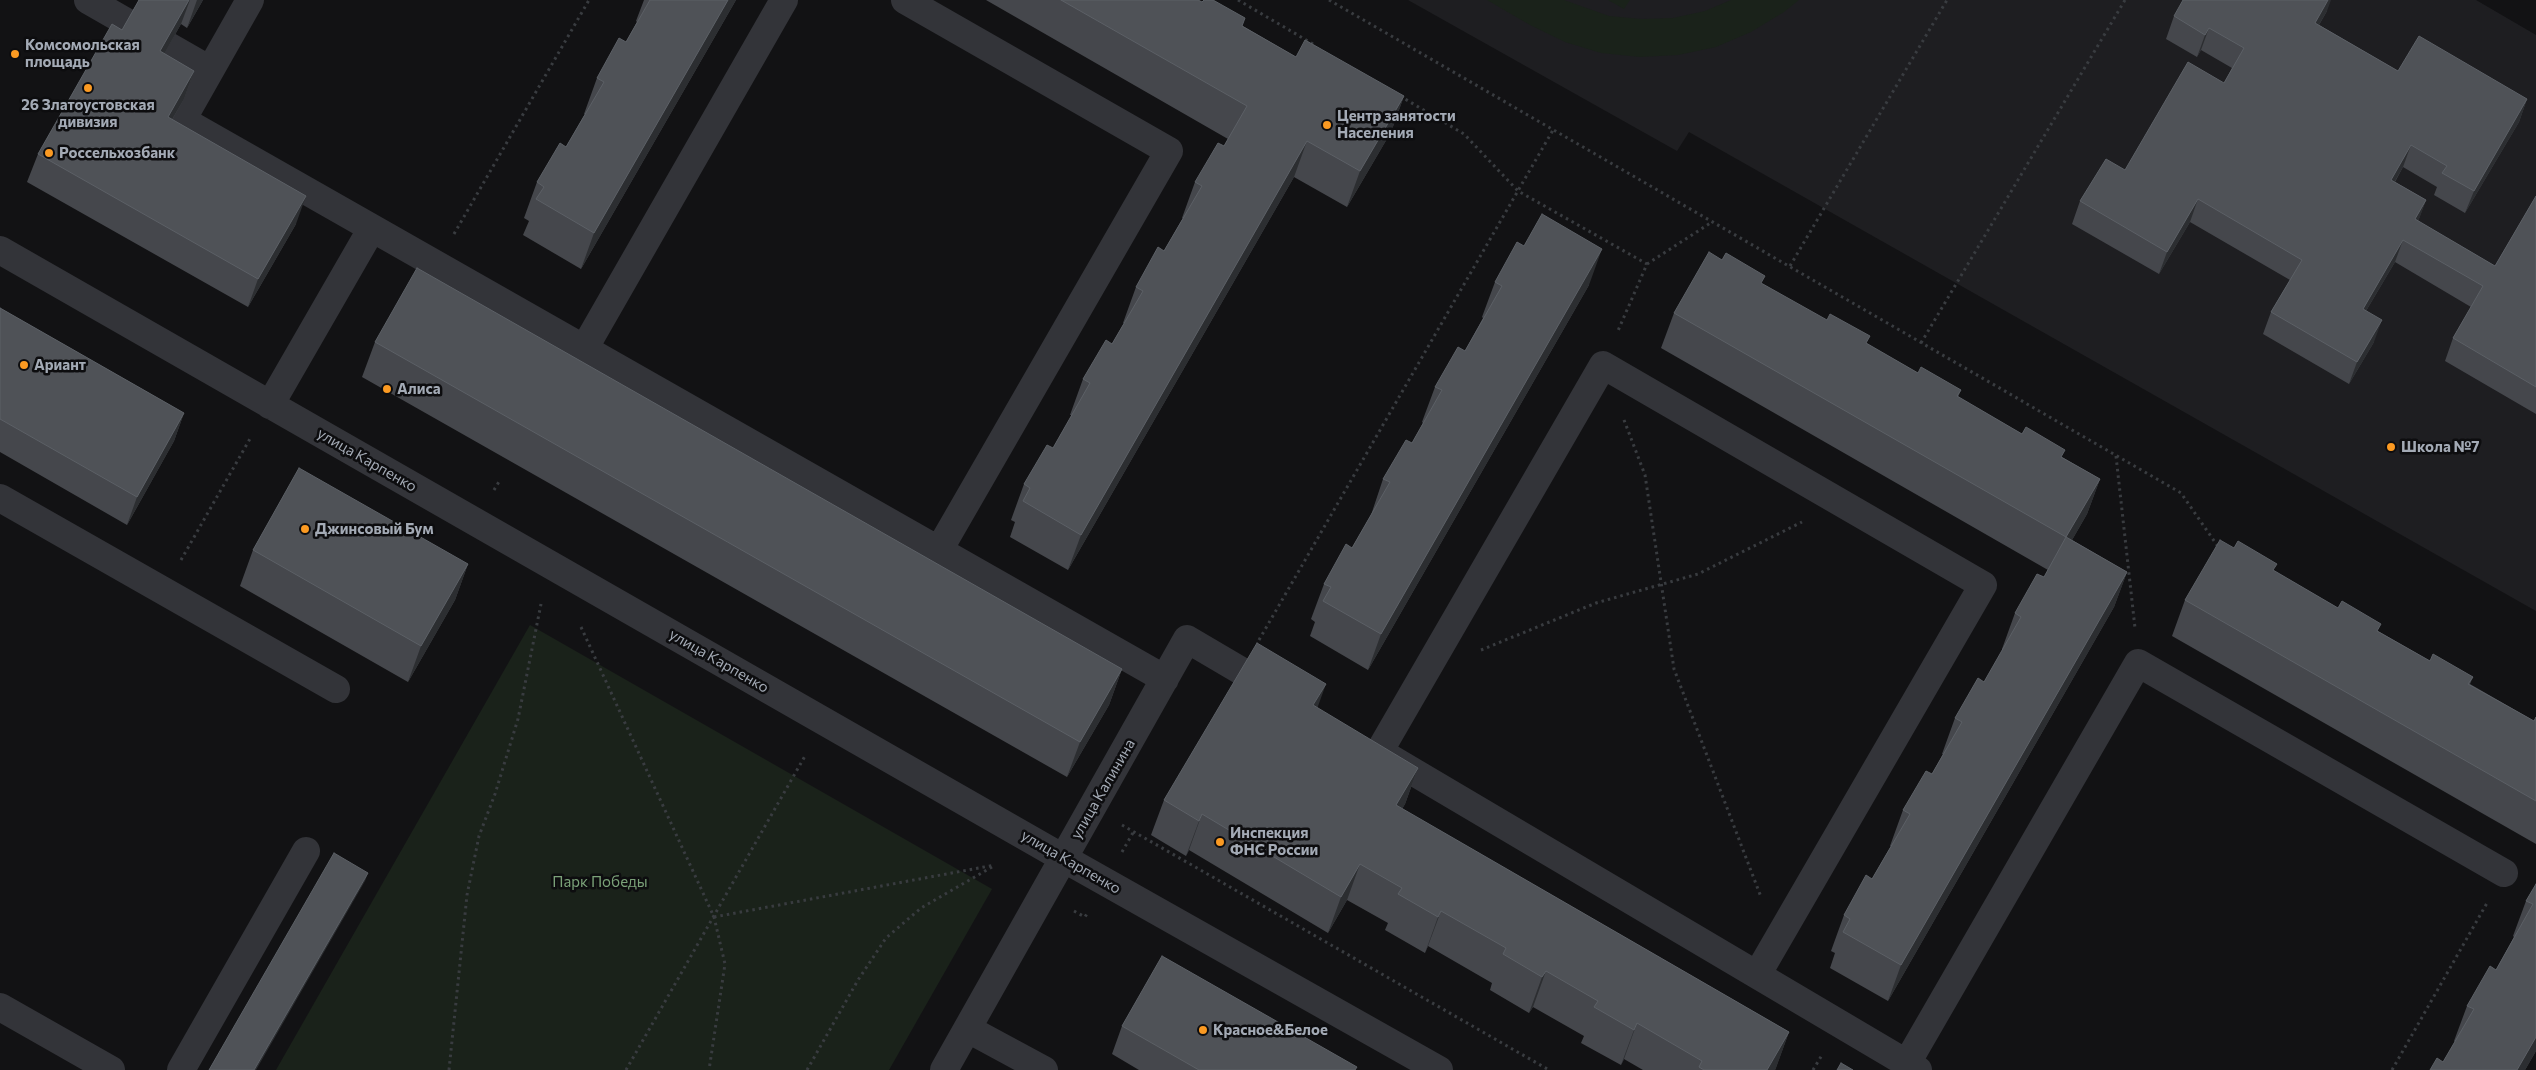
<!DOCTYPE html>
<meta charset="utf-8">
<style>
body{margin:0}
canvas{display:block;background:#121214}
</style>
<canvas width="2536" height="1070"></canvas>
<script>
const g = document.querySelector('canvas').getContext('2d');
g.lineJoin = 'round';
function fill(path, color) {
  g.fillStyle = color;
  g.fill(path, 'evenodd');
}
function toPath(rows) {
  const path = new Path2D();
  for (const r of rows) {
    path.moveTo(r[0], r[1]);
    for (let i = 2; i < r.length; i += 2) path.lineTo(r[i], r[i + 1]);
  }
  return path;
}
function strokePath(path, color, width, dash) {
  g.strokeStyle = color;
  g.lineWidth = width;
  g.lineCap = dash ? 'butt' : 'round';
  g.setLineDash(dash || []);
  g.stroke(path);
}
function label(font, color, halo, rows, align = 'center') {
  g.font = font + ' Commissioner,sans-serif';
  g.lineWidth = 5;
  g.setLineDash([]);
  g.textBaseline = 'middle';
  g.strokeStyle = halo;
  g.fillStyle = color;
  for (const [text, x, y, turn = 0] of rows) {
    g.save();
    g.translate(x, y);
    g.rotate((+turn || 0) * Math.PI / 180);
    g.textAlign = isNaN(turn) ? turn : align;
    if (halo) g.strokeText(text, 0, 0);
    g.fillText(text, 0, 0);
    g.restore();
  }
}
fill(toPath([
 [1408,0,2476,0,2536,35,2536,611,1689,132,1677,151]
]), '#1e1e21');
fill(toPath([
 [1487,0,1564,0,1609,16,1641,19,1673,18,1705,11,1731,0,1799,0,1784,12,1751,32,1716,47,1678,55,1640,57,1601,53,1565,42,1530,25],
 [1608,0,1630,0,1624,9],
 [530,625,992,889,889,1070,276,1070]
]), '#1a221a');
strokePath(toPath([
 [1238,0,1313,44],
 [1329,0,2181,493,2219,548],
 [1400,96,1464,134,1518,191,1647,264,1617,333],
 [454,234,589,0],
 [1647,264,1712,222],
 [1790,266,1947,0],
 [1921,343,2125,0],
 [1624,420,1645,475,1674,669,1761,897],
 [2116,456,2135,628],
 [494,490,500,480],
 [181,560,251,437],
 [581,627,714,917,725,964,709,1070],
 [1259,640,1553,130],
 [1481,650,1596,603,1698,574,1802,522],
 [1122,825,1549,1070],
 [1122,852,1134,831],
 [1074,911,1085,917,1088,912],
 [714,917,995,865],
 [449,1070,467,895,479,836,495,794,518,719,541,604],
 [626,1070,805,756],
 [807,1070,858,980,886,938,921,908,992,867],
 [1813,1070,1822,1055],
 [2392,1070,2487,903]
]), '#393c40', 3, [2.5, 4]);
strokePath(toPath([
 [88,0,210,70],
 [250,0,182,120,1165,679],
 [905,0,1169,151,939,550],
 [0,250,1063,858,1439,1070],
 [584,349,784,0],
 [270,405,372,228],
 [0,498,336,689],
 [1379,752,1603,365,1983,585,1757,975],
 [1385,755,1918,1070],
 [0,1007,111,1070],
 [968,1029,1044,1070],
 [1907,1063,2138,663,2504,873],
 [181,1070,306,851],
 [944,1070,1187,639,1272,689]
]), '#333439', 28);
fill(toPath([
 [139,0,203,0,187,28,181,24,164,54,194,71,184,99,172,120,296,224,248,307,27,182,38,154,122,30],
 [644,0,736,0,581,269,523,235,529,221,524,218,537,182,566,147,585,114,584,114,597,78,626,42,637,22,636,21],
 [986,0,1198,0,1296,57,1404,96,1391,132,1347,207,1294,177,1068,570,1010,537,1015,522,1011,520,1024,484,1053,448,1072,415,1070,415,1083,379,1112,344,1124,323,1123,323,1136,287,1164,251,1183,218,1182,218,1195,182,1224,146,1228,139],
 [2327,11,2319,25,2398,71,2527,99,2519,122,2465,213,2434,195,2437,187,2403,167,2395,182,2426,200,2418,221,2495,266,2536,196,2536,414,2445,361,2453,338,2471,307,2395,262,2366,311,2374,342,2349,384,2263,334,2271,312,2290,280,2190,222,2159,274,2072,224,2080,201,2125,170,2224,83,2232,68,2201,50,2197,57,2166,39,2174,16],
 [1495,282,1589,285,1368,670,1310,636,1315,622,1311,619,1324,584,1352,548,1371,515,1383,479,1412,443,1423,423,1422,422,1435,387,1465,351,1483,318,1482,317],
 [1762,284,1918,373,1961,390,1958,397,2100,479,2087,514,2072,540,2127,572,2114,607,1888,1001,1830,968,1835,953,1831,951,1844,915,1872,879,1891,846,1890,846,1903,810,1932,774,1943,754,1942,754,1955,718,1984,682,2003,650,2002,649,2015,613,2044,577,2048,570,1661,348,1674,313],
 [0,308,184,413,174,441,127,525,0,452],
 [375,342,1122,669,1109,705,1067,777,362,377],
 [2234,548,2430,661,2473,677,2470,684,2534,721,2536,717,2536,844,2172,636,2185,600],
 [253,550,468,564,455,600,408,682,240,586],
 [1317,708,1418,768,1405,804,1402,809,1789,1032,1775,1070,1643,1070,1624,1059,1621,1065,1581,1043,1584,1036,1533,1007,1529,1013,1490,990,1492,983,1428,946,1425,953,1385,930,1388,923,1347,900,1328,933,1189,850,1186,856,1151,835,1164,800],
 [2536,884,2536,1051,2525,1070,2430,1070,2443,1062,2455,1042,2454,1041,2467,1006,2496,970,2514,937,2513,936,2526,901],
 [1122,1026,1356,1070,1139,1070,1112,1054]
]), '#45474c');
fill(toPath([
 [189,0,190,0,181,24,150,79,160,51],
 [197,0,203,0,187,28],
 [728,0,736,0,581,269,594,233],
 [2328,0,2331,0,2327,11,2307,45,2315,23],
 [2209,28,2201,50,2197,57,2205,35],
 [194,71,184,99,157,145,168,117],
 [1404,96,1391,132,1347,207,1360,171],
 [2527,99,2519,122,2465,213,2474,191],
 [1307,141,1294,177,1068,570,1081,535],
 [2411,145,2403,167,2383,202,2391,180],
 [306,196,296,224,248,307,258,279],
 [2198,199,2190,222,2159,274,2167,252],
 [2426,200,2418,222,2415,219],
 [2403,240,2395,262,2354,331,2363,309],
 [1602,249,1589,285,1368,670,1381,634],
 [2382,320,2374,342,2349,384,2357,362],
 [184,413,174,441,127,525,137,497],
 [2100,479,2087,514,2053,573,2066,537],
 [468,564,455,600,408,682,421,646],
 [2127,572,2114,607,1888,1001,1901,965],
 [1122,669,1109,705,1067,777,1080,742],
 [1326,684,1313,720,1313,705],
 [1418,768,1405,804,1383,841,1396,805],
 [1202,814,1189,850,1186,856,1199,821],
 [1360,864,1347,900,1328,933,1341,897],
 [368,873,365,881,256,1070,254,1070],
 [1441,911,1428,946,1425,953,1438,917],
 [1546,971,1533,1007,1529,1013,1542,977],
 [1637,1023,1624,1059,1621,1065,1634,1030],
 [1789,1032,1776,1068,1775,1070,1767,1070],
 [2536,1037,2536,1051,2525,1070,2517,1070]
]), '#2c2e31');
const building = toPath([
 [139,0,189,0,160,51,194,71,168,117,306,196,258,279,38,154,112,24,122,30,139,0],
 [650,0,728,0,594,233,536,199,544,187,537,182,560,143,566,147,604,82,597,78,619,38,626,42,650,0],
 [1061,0,1198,0,1202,2,1204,0,1213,0,1245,18,1242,26,1296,57,1305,40,1404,96,1360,171,1307,141,1081,535,1023,501,1030,488,1024,484,1047,445,1053,448,1090,383,1083,379,1106,340,1112,344,1143,291,1136,287,1158,247,1164,251,1202,186,1195,182,1218,143,1224,146,1247,106,1061,0],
 [2183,0,2328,0,2315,23,2398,71,2419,36,2527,99,2474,191,2442,173,2447,166,2411,145,2391,180,2426,200,2415,219,2495,266,2536,196,2536,387,2453,338,2483,286,2403,240,2363,309,2382,320,2357,362,2271,312,2302,260,2198,199,2167,252,2080,201,2106,159,2125,170,2188,62,2224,83,2244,48,2209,28,2205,35,2174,16,2183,0],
 [1542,214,1602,249,1381,634,1323,601,1331,587,1324,584,1346,544,1352,548,1390,482,1383,479,1406,440,1412,443,1442,390,1435,387,1458,347,1465,351,1502,286,1495,282,1517,242,1524,246,1542,214],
 [1709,252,1722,260,1726,253,1765,276,1761,283,1827,320,1830,314,1870,336,1866,343,1918,373,1921,367,1961,390,1957,396,2022,434,2026,427,2065,450,2061,457,2100,479,2066,537,1674,313,1709,252],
 [417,268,1122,669,1080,742,375,342,417,268],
 [0,308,184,413,137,497,0,419,0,308],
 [299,468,468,564,421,646,253,550,299,468],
 [2066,537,2127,572,1901,965,1843,932,1850,919,1844,915,1866,875,1872,879,1910,814,1903,810,1926,771,1932,774,1962,722,1955,718,1978,678,1984,682,2021,617,2015,613,2037,574,2044,577,2066,537],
 [2220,540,2234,548,2238,541,2277,564,2273,570,2338,608,2342,601,2381,624,2377,631,2430,661,2433,654,2473,677,2468,684,2534,721,2536,717,2536,801,2185,600,2220,540],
 [1257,643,1326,684,1313,705,1418,768,1396,805,1789,1032,1767,1070,1704,1070,1699,1067,1702,1061,1637,1023,1634,1030,1594,1007,1598,1001,1546,971,1542,977,1503,954,1506,948,1441,911,1438,917,1398,894,1402,888,1360,864,1341,897,1202,814,1199,821,1164,800,1257,643],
 [334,853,368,873,254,1070,209,1070,334,853],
 [2536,884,2536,1037,2517,1070,2430,1070,2437,1058,2443,1062,2474,1009,2467,1006,2490,966,2496,970,2533,904,2526,901,2536,884],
 [1162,956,1357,1067,1355,1070,1199,1070,1122,1026,1162,956],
 [1841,1063,1853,1070,1837,1070,1841,1063]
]);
fill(building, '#4f5257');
strokePath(building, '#5c6066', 1);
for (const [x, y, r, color] of [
 [15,54,5,"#fb9a22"],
 [88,88,5,"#fb9a22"],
 [1327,125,5,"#fb9a22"],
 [49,153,5,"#fb9a22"],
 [24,365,5,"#fb9a22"],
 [387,389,5,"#fb9a22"],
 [2391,447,5,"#fb9a22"],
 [305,529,5,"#fb9a22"],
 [1220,842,5,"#fb9a22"],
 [1203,1030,5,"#fb9a22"]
]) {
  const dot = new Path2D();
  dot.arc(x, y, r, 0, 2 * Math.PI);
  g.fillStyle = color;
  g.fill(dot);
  strokePath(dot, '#0d0d0f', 2);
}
label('bold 15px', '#a3aab5', '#0d0d0f', [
 ["Комсомольская",25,45],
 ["площадь",25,62],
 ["26 Златоустовская",88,105,"center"],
 ["дивизия",88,122,"center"],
 ["Центр занятости",1337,116],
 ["Населения",1337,133],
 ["Россельхозбанк",59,153],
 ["Ариант",34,365],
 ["Алиса",397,389],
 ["Школа №7",2401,447],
 ["Джинсовый Бум",315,529],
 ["Инспекция",1230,833],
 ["ФНС России",1230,850],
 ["Красное&Белое",1213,1030]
], 'left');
label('15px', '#a3aab5', '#0d0d0f', [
 ["улица Карпенко",367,460,30],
 ["улица Карпенко",719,661,30],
 ["улица Калинина",1103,789,-60],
 ["улица Карпенко",1071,862,30]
]);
label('15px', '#7aa178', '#0d0d0f', [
 ["Парк Победы",600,882]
]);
</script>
